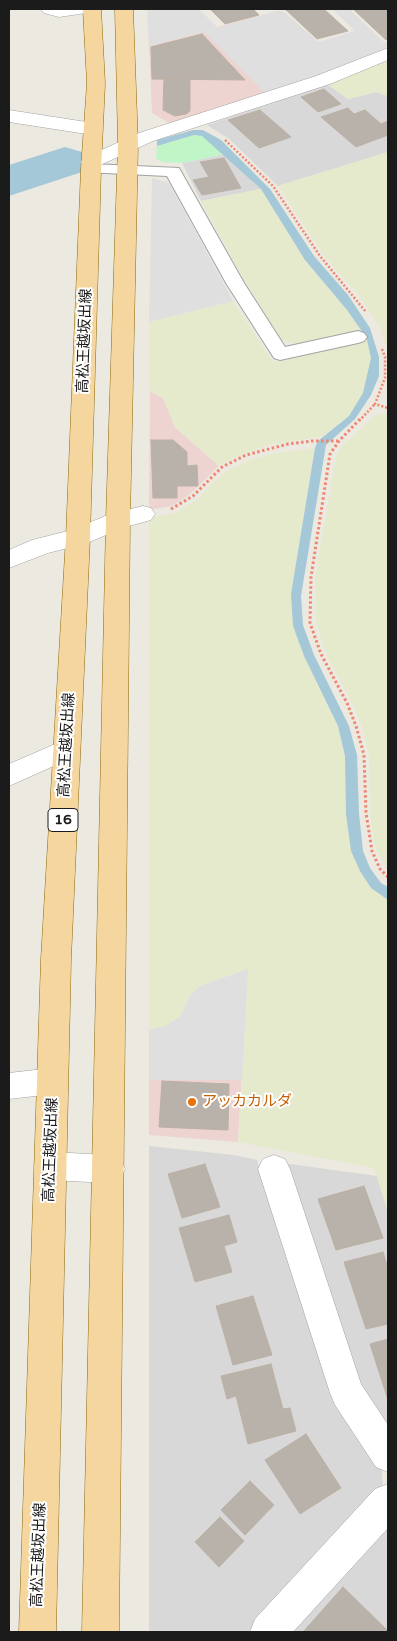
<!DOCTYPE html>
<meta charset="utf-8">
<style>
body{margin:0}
#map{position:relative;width:397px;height:1641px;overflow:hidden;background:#ece9e1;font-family:"Varela Round",sans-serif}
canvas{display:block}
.frame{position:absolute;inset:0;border:10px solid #1b1b1b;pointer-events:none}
</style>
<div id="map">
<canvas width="397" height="1641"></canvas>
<div class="frame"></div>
</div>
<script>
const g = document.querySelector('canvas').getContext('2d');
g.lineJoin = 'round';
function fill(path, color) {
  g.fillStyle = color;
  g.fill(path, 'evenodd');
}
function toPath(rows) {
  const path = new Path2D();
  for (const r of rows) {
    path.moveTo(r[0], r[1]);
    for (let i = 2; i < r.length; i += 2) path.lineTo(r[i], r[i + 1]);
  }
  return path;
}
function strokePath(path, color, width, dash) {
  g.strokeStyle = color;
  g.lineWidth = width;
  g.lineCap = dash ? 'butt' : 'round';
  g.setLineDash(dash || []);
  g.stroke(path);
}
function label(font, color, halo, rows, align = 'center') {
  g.font = font + ' "Varela Round","Noto Sans JP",sans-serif';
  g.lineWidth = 4;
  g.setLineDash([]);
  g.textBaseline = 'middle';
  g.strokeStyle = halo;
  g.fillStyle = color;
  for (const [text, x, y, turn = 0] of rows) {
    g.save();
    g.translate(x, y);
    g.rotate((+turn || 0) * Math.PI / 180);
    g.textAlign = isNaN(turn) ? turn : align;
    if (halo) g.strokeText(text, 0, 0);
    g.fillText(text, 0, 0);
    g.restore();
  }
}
fill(toPath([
 [327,84,348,99,376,92,388,96,388,152,278,186,229,139,207,125],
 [225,154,261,189,201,201,182,163],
 [149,1146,234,1155,257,1160,336,1400,382,1470,383,1497,257,1632,150,1632,149,1629],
 [283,1163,377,1176,388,1212,388,1430,358,1388],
 [388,1528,388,1632,290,1632]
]), '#d9d8d8');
fill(toPath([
 [277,11,284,12,345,66,171,124,152,113,149,46],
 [150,391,163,398,175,427,219,466,190,494,172,506,149,510],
 [248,969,238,1142,149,1135,149,1030,165,1026]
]), '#edd4d1');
fill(toPath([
 [388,60,388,96,376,92,348,99,327,84],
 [388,152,388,354,380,327,357,293,324,256,278,186],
 [261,189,305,260,347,310,361,330,299,345,281,340,243,278,201,201],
 [233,301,273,362,367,340,371,358,363,393,349,416,323,436,265,446,242,454,219,466,175,427,163,398,150,391,149,322],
 [388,413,388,870,376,851,370,813,369,756,362,727,352,703,326,654,316,622,315,577,336,456,341,447,376,415],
 [315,448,291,594,293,626,304,656,338,726,345,756,346,814,351,851,371,888,388,900,388,1212,374,1168,238,1142,248,970,189,997,181,1016,165,1026,149,1030,149,518,175,513,198,499,212,483,227,471,250,460,270,454]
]), '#e6eacd');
fill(toPath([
 [194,135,203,136,225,154,182,163,162,162,156,158,157,146]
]), '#c0f5c8');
fill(toPath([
 [147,9,199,9,218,28,277,11,284,12,318,42,355,31,332,9,349,9,384,42,388,42,388,47,310,80,266,94,204,32,149,46],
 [152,178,169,183,233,301,149,322],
 [248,969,242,1080,149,1080,149,1030,165,1026,181,1016,189,997,200,986]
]), '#dfdfdf');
fill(toPath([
 [193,130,203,130,221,140,270,189,314,256,348,295,370,328,379,357,379,376,371,395,355,419,326,445,301,596,303,625,314,655,349,726,357,755,359,813,363,851,370,868,381,883,388,887,388,900,371,888,360,871,351,851,346,814,345,756,338,726,304,656,293,626,291,594,315,448,318,441,349,416,363,393,371,358,367,340,361,330,347,310,305,260,261,189,202,136,194,135,157,146,157,140]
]), '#a4c8d7');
fill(toPath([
 [65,147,82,152,89,162,82,172,9,196,9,165,65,147]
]), '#a4c8d7');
const building = toPath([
 [210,9,253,9,259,15,225,24,210,9],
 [285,9,324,9,348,31,317,39,285,9],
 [353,9,388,9,388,39,386,40,353,9],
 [202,34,245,80,152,79,151,47,202,34],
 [164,79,190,80,190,111,186,114,175,116,163,110,164,79],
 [324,89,341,104,318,112,301,97,324,89],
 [348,108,354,114,365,110,381,124,388,121,388,135,356,147,321,117,348,108],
 [260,110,291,137,259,148,228,120,260,110],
 [224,158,241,188,202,195,193,180,209,177,200,162,224,158],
 [151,440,173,440,187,452,187,466,197,465,198,486,177,486,177,498,153,498,151,440],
 [162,1081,229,1084,228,1130,159,1127,162,1081],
 [205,1164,220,1207,182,1218,168,1174,205,1164],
 [364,1186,383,1238,336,1250,318,1199,364,1186],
 [229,1215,237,1242,224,1246,232,1272,195,1282,179,1228,229,1215],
 [383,1252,388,1269,388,1324,366,1329,344,1262,383,1252],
 [253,1296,272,1355,233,1365,216,1306,253,1296],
 [388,1339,388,1400,370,1344,388,1339],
 [271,1364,283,1409,290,1408,296,1431,248,1444,236,1396,227,1399,221,1376,271,1364],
 [306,1434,341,1488,300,1514,265,1460,306,1434],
 [250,1481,274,1505,245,1535,221,1510,250,1481],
 [220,1517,244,1541,219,1567,195,1542,220,1517],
 [343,1587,388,1631,388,1632,303,1632,343,1587]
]);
fill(building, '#b8b2ab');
strokePath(building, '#bdb1a5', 1);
const lane = toPath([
 [91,164,179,168,244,283,285,347,358,331,364,333,367,337,364,341,358,343,280,360,274,358,226,283,167,176,85,172,83,169,85,166,91,164]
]);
const street = toPath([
 [41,9,89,9,86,13,59,17,44,13,41,9],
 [388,48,388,60,330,84,153,141,98,166,91,168,84,166,81,162,84,158,139,133,316,76,388,48],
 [9,110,93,123,100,125,103,129,100,133,93,135,9,122,9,110],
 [143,506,151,508,155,514,151,520,125,527,87,543,48,553,9,568,9,550,32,540,72,530,110,514,143,506],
 [67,739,76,742,80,749,76,756,9,786,9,764,67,739],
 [53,1068,64,1072,68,1081,64,1090,53,1094,9,1099,9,1073,53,1068],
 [50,1152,109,1155,120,1159,125,1169,120,1179,109,1183,50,1180,39,1176,34,1166,39,1156,50,1152],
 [274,1155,285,1159,290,1169,361,1384,388,1425,388,1472,376,1467,335,1405,330,1393,258,1169,263,1159,274,1155],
 [388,1484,388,1528,293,1632,250,1632,255,1619,375,1489,388,1484]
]);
const primary = toPath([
 [83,9,101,9,105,83,101,169,90,537,71,959,56,1632,19,1632,41,959,66,537,81,169,87,83,83,9],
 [115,9,133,9,138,144,130,520,119,1632,82,1632,106,520,118,144,115,9]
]);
strokePath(lane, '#a2a2a2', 2);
strokePath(street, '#a2a2a2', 1);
strokePath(primary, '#89680a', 1);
strokePath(toPath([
 [225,140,273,186,320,256,366,312],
 [382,349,385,357,385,378,375,404,388,408],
 [359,421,375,404]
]), '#f0866f', 2.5, [2, 2]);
strokePath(toPath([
 [360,419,339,441,330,454,311,577,310,623,321,654,347,703,356,726,364,755,366,813,372,851,380,869,388,877],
 [171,509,193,496,222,467,246,455,288,444,312,441,338,441]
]), '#f0866f', 3, [2.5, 2.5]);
fill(lane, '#fff');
fill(street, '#fff');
fill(primary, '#f5d69e');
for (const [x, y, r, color] of [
 [192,1102,5,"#e8710a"]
]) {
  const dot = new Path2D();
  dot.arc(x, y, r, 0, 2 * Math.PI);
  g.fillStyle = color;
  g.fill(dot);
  strokePath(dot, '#fff', 2);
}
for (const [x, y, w] of [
 [63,820,30]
]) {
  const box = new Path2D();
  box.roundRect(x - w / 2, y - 11.5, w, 23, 4);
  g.fillStyle = '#fff';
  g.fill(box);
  strokePath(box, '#1b1b1b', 1);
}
label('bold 14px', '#1b1b1b', null, [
 ["16",63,820]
]);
label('15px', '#1b1b1b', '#fff', [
 ["高松王越坂出線",85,341,-88],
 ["高松王越坂出線",67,745,-87],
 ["高松王越坂出線",51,1150,-88],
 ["高松王越坂出線",39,1555,-88]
]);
label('15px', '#c56008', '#fff', [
 ["アッカカルダ",202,1102]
], 'left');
</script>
